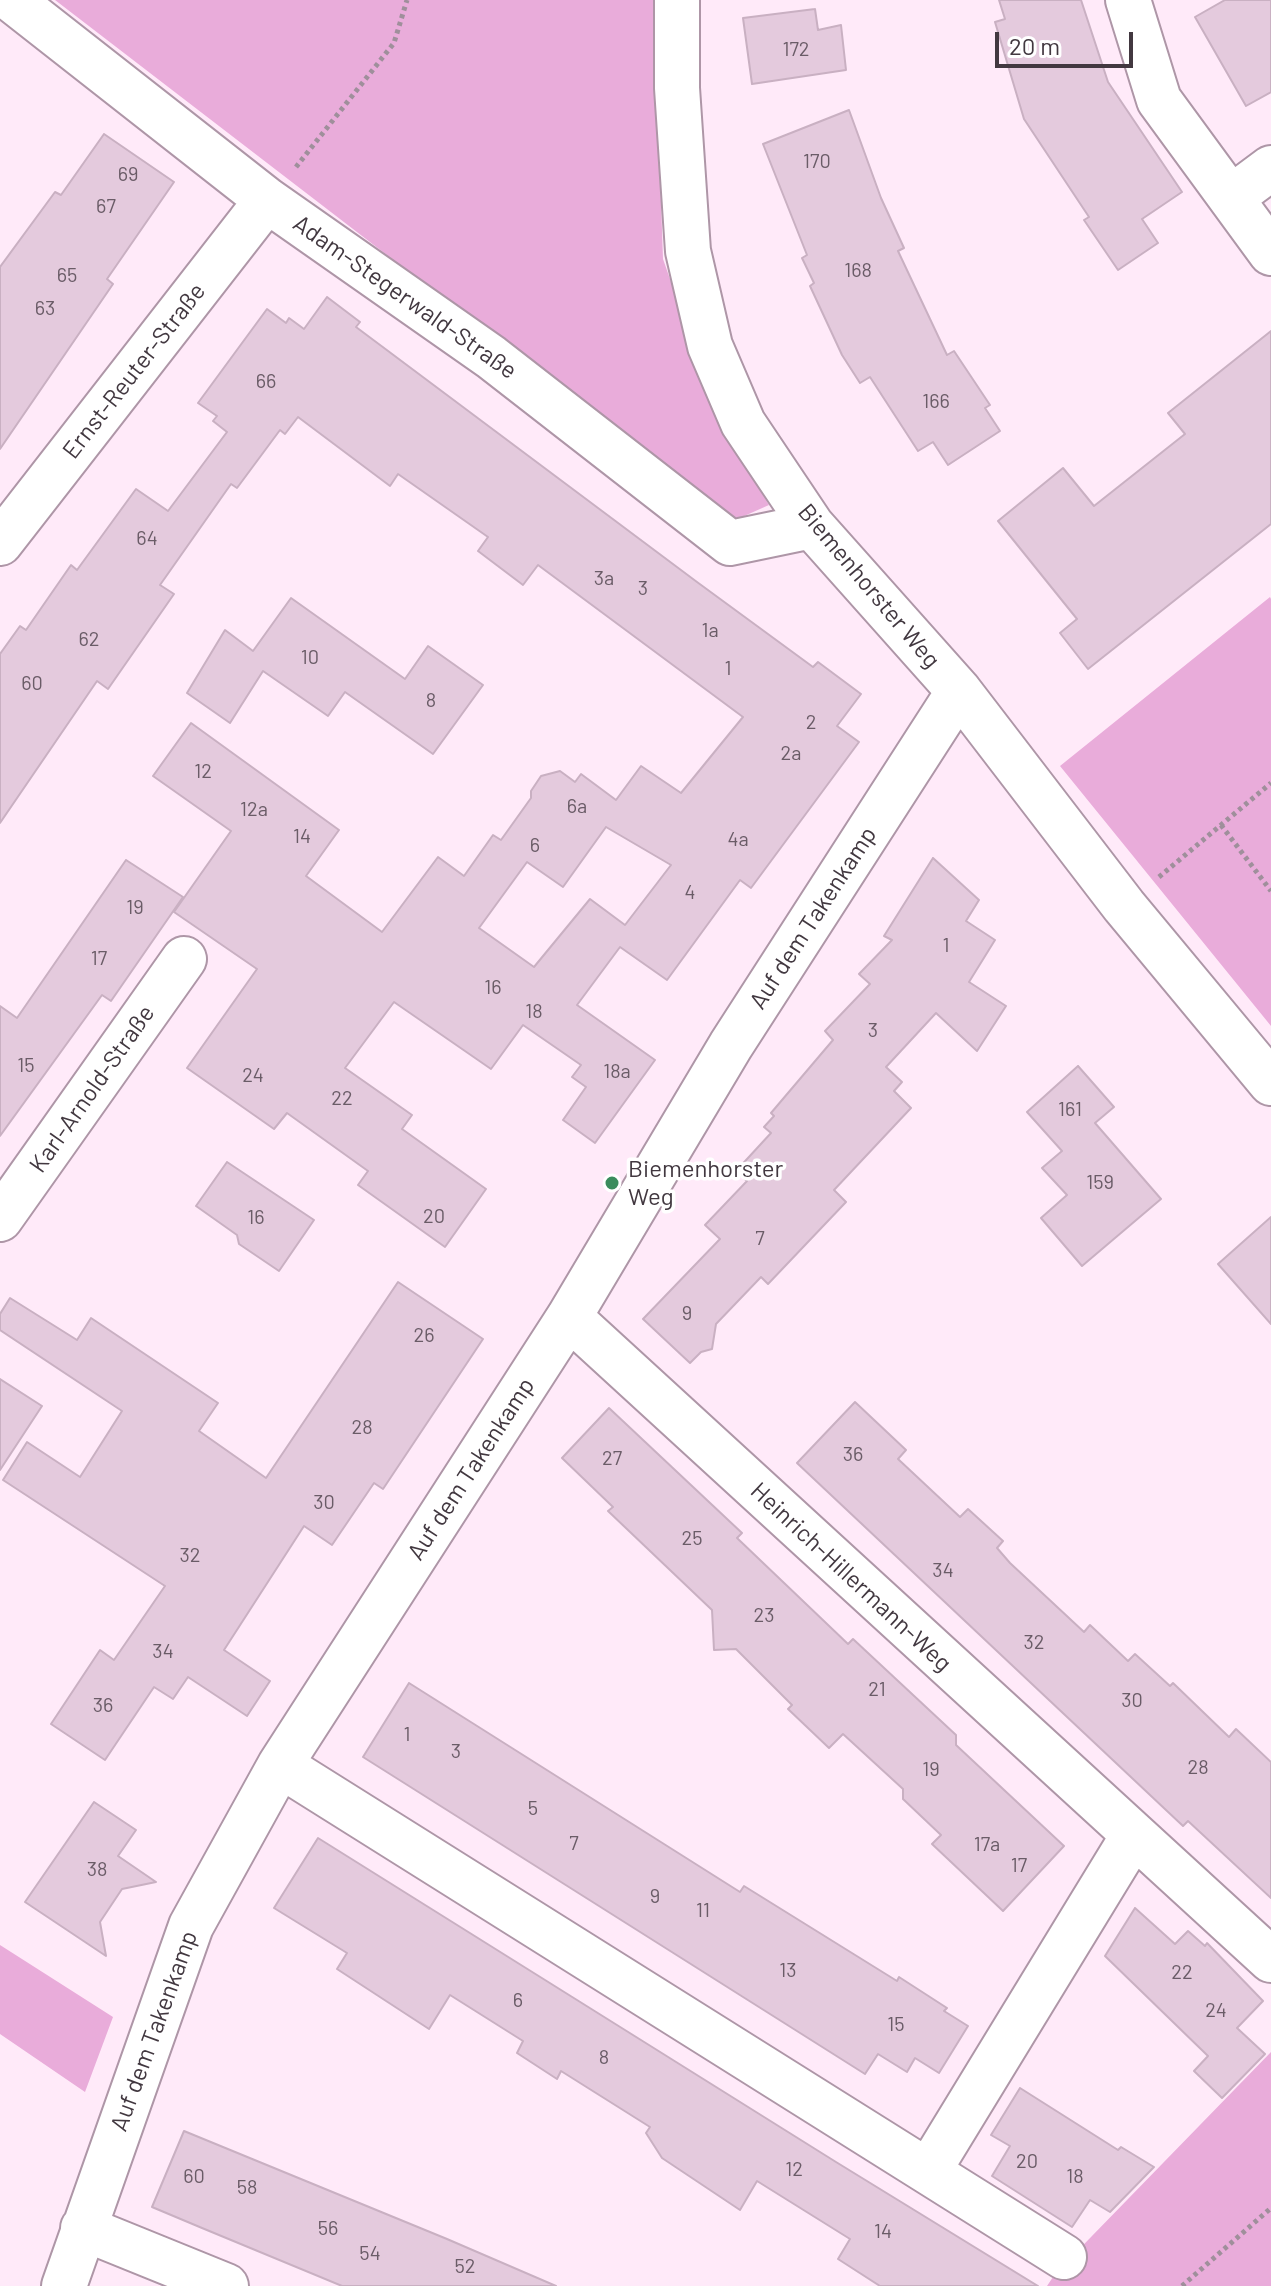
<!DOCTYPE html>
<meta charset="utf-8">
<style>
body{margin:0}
#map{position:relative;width:1271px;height:2286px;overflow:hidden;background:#ffeaf9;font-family:Barlow,sans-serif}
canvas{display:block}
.scale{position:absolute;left:995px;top:32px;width:138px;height:36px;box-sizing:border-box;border:4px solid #423840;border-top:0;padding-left:10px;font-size:24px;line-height:28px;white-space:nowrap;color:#423840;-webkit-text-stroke:6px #fff;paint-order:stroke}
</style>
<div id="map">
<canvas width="1271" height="2286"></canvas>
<div class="scale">20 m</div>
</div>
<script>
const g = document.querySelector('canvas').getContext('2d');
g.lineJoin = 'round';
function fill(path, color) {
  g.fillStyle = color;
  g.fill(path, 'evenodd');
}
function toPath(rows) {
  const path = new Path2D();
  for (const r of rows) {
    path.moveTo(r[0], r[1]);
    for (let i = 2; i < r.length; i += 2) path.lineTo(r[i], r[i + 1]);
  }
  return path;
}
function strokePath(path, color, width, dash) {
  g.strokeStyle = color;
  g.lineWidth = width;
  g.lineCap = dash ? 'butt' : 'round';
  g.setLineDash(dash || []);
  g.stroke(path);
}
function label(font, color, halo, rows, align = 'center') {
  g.font = font + ' Barlow,sans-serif';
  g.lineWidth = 7;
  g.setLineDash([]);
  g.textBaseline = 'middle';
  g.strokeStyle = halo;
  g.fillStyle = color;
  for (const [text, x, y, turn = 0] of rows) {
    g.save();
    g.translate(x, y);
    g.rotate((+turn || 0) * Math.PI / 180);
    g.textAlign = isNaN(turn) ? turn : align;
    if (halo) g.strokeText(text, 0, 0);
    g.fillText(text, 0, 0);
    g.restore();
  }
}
fill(toPath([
 [55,0,654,0,663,259,722,427,769,505,733,521],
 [1270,597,1271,599,1271,1026,1060,766],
 [0,1945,113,2017,85,2092,0,2034],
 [1271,2052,1271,2286,1047,2286,1055,2274]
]), '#e9acda');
const building = toPath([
 [999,0,1081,0,1108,82,1182,192,1142,219,1158,243,1118,270,1084,220,1089,217,1024,119,995,22,1005,19,999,0],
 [1225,0,1271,0,1271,92,1246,106,1195,17,1225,0],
 [815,9,818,30,841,25,846,70,752,84,743,18,815,9],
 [849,110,881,198,904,248,898,251,947,355,954,351,990,405,985,408,1000,431,948,465,933,442,918,451,870,377,860,383,842,355,810,286,814,283,802,258,807,255,763,144,849,110],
 [104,134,174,182,107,279,113,284,0,449,0,267,55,192,61,195,104,134],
 [327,297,360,322,356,327,697,582,813,667,818,662,861,694,837,726,859,742,751,888,740,880,667,980,620,947,577,1005,655,1060,595,1143,563,1120,586,1087,572,1077,581,1065,523,1025,491,1069,394,1002,345,1068,412,1115,402,1129,486,1189,445,1247,358,1185,368,1171,287,1113,274,1129,187,1068,257,969,174,912,231,831,153,776,191,723,339,830,306,876,382,932,438,857,464,876,493,835,501,840,531,798,531,791,541,776,560,771,575,782,581,774,616,800,641,766,681,793,743,717,538,565,523,585,478,551,488,537,398,474,390,486,298,417,285,434,280,430,237,488,231,484,160,585,174,594,108,689,97,681,0,823,0,654,20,626,26,630,71,565,77,570,136,489,168,511,227,432,213,421,217,416,198,403,267,309,286,323,289,318,304,329,327,297],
 [606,827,671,865,625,925,590,899,534,967,479,928,527,862,563,887,606,827],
 [1271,331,1271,524,1088,669,1060,633,1077,619,998,521,1063,468,1094,506,1185,434,1168,413,1271,331],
 [291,598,405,679,428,646,483,685,433,754,345,692,328,716,263,671,230,723,187,693,225,630,253,651,291,598],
 [933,858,979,900,966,921,995,940,969,982,1006,1006,977,1051,936,1013,886,1067,902,1082,894,1091,911,1108,834,1190,846,1202,768,1284,761,1277,716,1324,712,1349,701,1352,690,1363,643,1319,720,1239,705,1225,747,1181,736,1171,771,1133,764,1127,774,1116,771,1113,833,1040,825,1031,870,984,859,974,892,940,884,936,933,858],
 [126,860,183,897,111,1001,102,995,0,1136,0,1006,17,1018,126,860],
 [1078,1066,1114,1107,1095,1123,1161,1199,1082,1266,1041,1218,1067,1195,1042,1168,1062,1151,1027,1112,1078,1066],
 [227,1162,314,1220,279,1271,239,1244,237,1235,196,1206,227,1162],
 [1271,1217,1271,1324,1218,1264,1271,1217],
 [398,1282,483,1339,383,1489,374,1483,332,1545,304,1526,224,1650,270,1681,247,1716,188,1677,173,1699,154,1687,105,1760,51,1724,100,1650,114,1660,165,1586,3,1480,27,1442,80,1477,122,1411,0,1330,0,1314,10,1298,77,1340,91,1318,218,1403,199,1431,266,1478,398,1282],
 [0,1379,42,1406,0,1470,0,1379],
 [855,1402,906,1450,898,1459,960,1517,968,1509,1003,1541,997,1548,1010,1563,1084,1632,1090,1625,1128,1661,1135,1654,1170,1686,1173,1683,1229,1737,1236,1729,1271,1762,1271,1898,1188,1821,1183,1826,797,1463,855,1402],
 [609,1408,742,1533,737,1538,848,1644,853,1639,956,1735,956,1745,1064,1846,1003,1911,932,1844,941,1835,903,1799,903,1789,843,1734,829,1748,788,1709,792,1705,736,1649,714,1650,712,1610,608,1511,613,1507,562,1458,609,1408],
 [409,1683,740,1892,744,1886,897,1981,899,1977,947,2008,944,2011,968,2026,939,2073,915,2058,907,2072,878,2054,865,2074,363,1757,409,1683],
 [94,1802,136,1830,118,1856,156,1882,122,1889,100,1922,106,1956,25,1902,94,1802],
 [318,1838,836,2162,1038,2286,880,2286,838,2259,850,2239,757,2181,740,2210,662,2158,646,2133,650,2127,561,2071,557,2079,517,2053,523,2041,450,1995,429,2029,337,1969,347,1953,274,1908,318,1838],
 [1135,1908,1175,1944,1188,1931,1205,1946,1207,1943,1263,2001,1237,2028,1265,2054,1222,2098,1194,2071,1208,2056,1105,1956,1135,1908],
 [1020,2088,1118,2150,1121,2147,1154,2167,1110,2212,1090,2200,1072,2227,992,2176,1010,2146,991,2135,1020,2088],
 [184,2131,447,2239,556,2286,342,2286,202,2228,152,2207,184,2131]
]);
fill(building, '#e4cadd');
strokePath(building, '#c9b0c2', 2);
const minor = toPath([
 [12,0,267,200,491,357,730,543,812,526],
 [677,0,677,88,688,251,710,346,743,423,812,526,959,691,1124,906,1271,1083],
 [1128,0,1159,100,1271,253],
 [1232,197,1271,168],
 [0,543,267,200],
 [0,1219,184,959],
 [569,1317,1271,1960],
 [280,1765,1064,2257],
 [929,2170,1133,1836],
 [83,2228,226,2286],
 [64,2286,191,1926,280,1765,569,1317,731,1045,959,691]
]);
strokePath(minor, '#ae96a7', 48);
strokePath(toPath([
 [296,167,394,43,407,0],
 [1221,825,1271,891],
 [1159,877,1271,783],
 [1182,2286,1271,2208]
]), '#9f8f9b', 5, [4, 4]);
strokePath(minor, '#fff', 44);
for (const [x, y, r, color] of [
 [612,1183,8,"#3b8c5d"]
]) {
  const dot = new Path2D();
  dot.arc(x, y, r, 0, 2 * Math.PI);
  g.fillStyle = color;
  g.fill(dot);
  strokePath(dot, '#fff', 3);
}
label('20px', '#6a5c67', null, [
 ["172",796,49],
 ["170",817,161],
 ["69",128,174],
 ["67",106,206],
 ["168",858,270],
 ["65",67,275],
 ["63",45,308],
 ["66",266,381],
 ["166",936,401],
 ["64",147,538],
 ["3a",604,578],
 ["3",643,588],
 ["1a",710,630],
 ["62",89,639],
 ["10",310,657],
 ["1",728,668],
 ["60",32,683],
 ["8",431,700],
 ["2",811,722],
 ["2a",791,753],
 ["12",203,771],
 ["6a",577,806],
 ["12a",254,809],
 ["14",302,836],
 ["4a",738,839],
 ["6",535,845],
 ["4",690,892],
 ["19",135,907],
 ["1",946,945],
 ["17",99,958],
 ["16",493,987],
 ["18",534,1011],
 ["3",873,1030],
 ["15",26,1065],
 ["18a",617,1071],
 ["24",253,1075],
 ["22",342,1098],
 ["161",1070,1109],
 ["159",1100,1182],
 ["20",434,1216],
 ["16",256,1217],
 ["7",760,1238],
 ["9",687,1313],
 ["26",424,1335],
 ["28",362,1427],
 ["36",853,1454],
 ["27",612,1458],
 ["30",324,1502],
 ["25",692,1538],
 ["32",190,1555],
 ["34",943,1570],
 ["23",764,1615],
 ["32",1034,1642],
 ["34",163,1651],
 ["21",877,1689],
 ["30",1132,1700],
 ["36",103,1705],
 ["1",407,1734],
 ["3",456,1751],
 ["28",1198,1767],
 ["19",931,1769],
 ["5",533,1808],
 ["7",574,1843],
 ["17a",987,1844],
 ["17",1019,1865],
 ["38",97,1869],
 ["9",655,1896],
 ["11",703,1910],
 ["13",788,1970],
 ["22",1182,1972],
 ["6",518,2000],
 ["24",1216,2010],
 ["15",896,2024],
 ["8",604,2057],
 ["20",1027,2161],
 ["12",794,2169],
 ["60",194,2176],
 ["18",1075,2176],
 ["58",247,2187],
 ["56",328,2228],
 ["14",883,2231],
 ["54",370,2253],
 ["52",465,2266]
]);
label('24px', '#423840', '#fff', [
 ["Adam-Stegerwald-Straße",405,297,35],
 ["Ernst-Reuter-Straße",134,371,-52],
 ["Biemenhorster Weg",869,586,50],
 ["Auf dem Takenkamp",813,918,-57],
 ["Karl-Arnold-Straße",92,1089,-55],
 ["Auf dem Takenkamp",471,1469,-57],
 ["Heinrich-Hillermann-Weg",851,1577,43],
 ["Auf dem Takenkamp",154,2031,-70]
]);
label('24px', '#423840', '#fff', [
 ["Biemenhorster",628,1169],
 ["Weg",628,1197]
], 'left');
</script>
